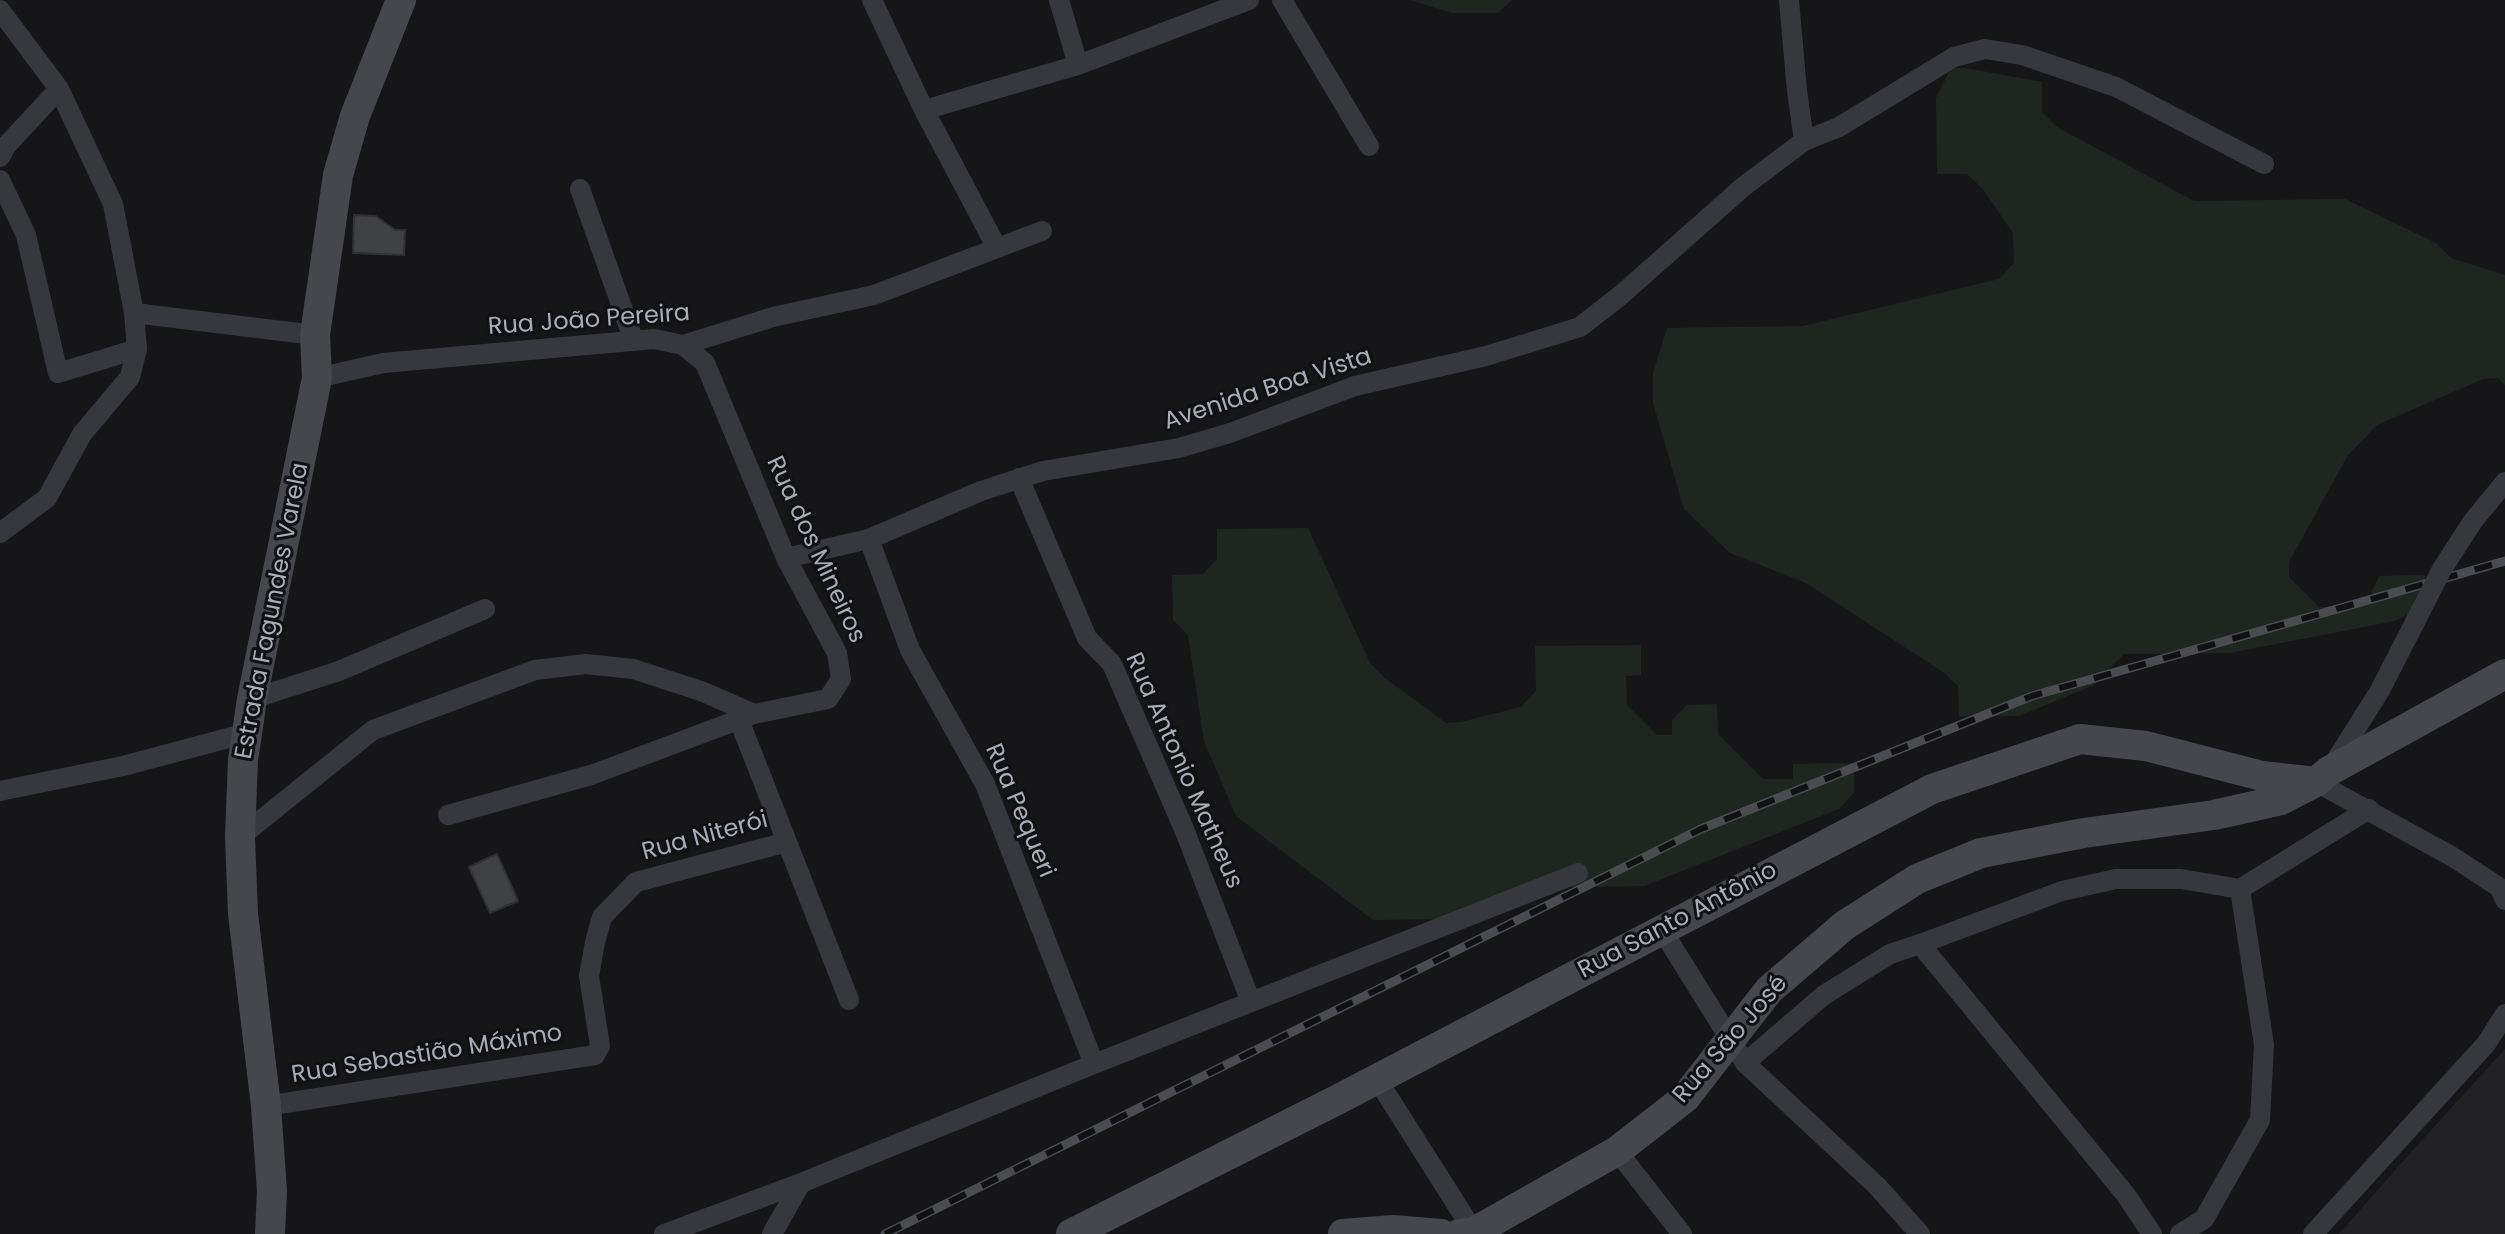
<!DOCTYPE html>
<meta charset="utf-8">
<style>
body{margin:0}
canvas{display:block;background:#161618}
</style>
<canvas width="2505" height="1234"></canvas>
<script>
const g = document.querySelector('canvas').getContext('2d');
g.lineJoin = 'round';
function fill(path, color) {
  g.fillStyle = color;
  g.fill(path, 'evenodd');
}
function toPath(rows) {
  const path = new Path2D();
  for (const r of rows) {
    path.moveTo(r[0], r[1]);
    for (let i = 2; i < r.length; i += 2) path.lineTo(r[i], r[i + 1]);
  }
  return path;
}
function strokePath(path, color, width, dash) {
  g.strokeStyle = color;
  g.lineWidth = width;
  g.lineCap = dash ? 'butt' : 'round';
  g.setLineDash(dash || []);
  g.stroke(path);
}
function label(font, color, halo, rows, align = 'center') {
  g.font = font + ' Poppins,sans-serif';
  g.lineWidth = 6;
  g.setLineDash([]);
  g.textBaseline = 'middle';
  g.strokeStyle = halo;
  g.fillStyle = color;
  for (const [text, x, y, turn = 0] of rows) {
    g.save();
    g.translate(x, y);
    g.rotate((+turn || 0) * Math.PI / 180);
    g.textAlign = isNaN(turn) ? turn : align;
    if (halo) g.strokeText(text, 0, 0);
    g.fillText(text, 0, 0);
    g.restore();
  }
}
fill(toPath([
 [2505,1049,2505,1234,2339,1234,2412,1151]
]), '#222225');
fill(toPath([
 [1410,0,1512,0,1498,13,1452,13],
 [1951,68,1966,68,2042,82,2042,112,2057,127,2194,201,2345,199,2436,243,2451,258,2505,275,2505,385,2498,378,2483,379,2377,425,2348,455,2289,562,2289,577,2319,607,2365,606,2379,576,2425,575,2425,605,2395,621,2229,653,2124,654,2094,685,2019,716,1959,717,1958,686,1943,672,1806,583,1730,553,1684,509,1653,403,1653,373,1667,328,1803,326,1999,279,2014,263,2013,233,1982,188,1967,174,1937,174,1936,98],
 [1308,528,1370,663,1385,678,1446,723,1461,722,1521,707,1536,691,1535,646,1641,645,1641,675,1626,676,1627,705,1657,735,1672,735,1672,720,1687,705,1717,704,1718,734,1763,779,1793,779,1793,764,1854,763,1854,793,1839,809,1644,886,1523,888,1448,919,1373,920,1236,816,1204,741,1188,635,1173,620,1172,575,1203,574,1217,559,1217,529]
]), '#1e261f');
const building = toPath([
 [354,215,376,216,395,230,405,230,404,255,353,253,354,215],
 [497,854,518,901,490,913,469,867,497,854]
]);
fill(building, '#404145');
strokePath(building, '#303034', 2);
strokePath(toPath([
 [872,0,924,110,997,248],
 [1059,0,1078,65],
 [1282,0,1369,146],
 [1789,0,1797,91,1804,141],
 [0,10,59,89,113,204,134,313,137,349,130,377,82,434,47,498,0,533],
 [924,110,1078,65,1249,0],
 [0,157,6,146,59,89],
 [0,180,26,235,58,373,137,349],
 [580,189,634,341],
 [134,313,315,335],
 [317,378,383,363,654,339,683,345,773,317,874,295,1042,231],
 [1019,478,1087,638,1112,664,1184,829,1251,1002],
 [869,539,910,650,985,784,1094,1064],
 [786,558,869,539,981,491,1043,471,1179,448,1230,433,1355,386,1486,356,1580,327,1621,295,1743,187,1804,141,1839,127,1954,57,1985,49,2022,55,2116,87,2264,164],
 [2442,569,2473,521,2505,482],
 [252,699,339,671,485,609],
 [739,720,849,1000],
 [2331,768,2379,692,2414,624],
 [2316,782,2453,857,2500,888,2505,900],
 [0,791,123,766,247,733],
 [448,815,591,775,754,714,828,699,841,679,837,653,786,558,705,363,683,345],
 [240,837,373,730,535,670,586,664,633,669,701,691,754,714],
 [1662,930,1745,1063,1877,1186,1920,1234],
 [1920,944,2062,891,2116,879,2181,879,2240,889],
 [1745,1063,1824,995,1890,954,1920,944,2126,1195,2152,1234],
 [1377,1079,1474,1232,1468,1234],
 [266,1106,595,1055,600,1046,589,976,595,942,602,917,636,882,787,842],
 [1617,1151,1682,1234],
 [664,1234,801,1183,1094,1064,1578,873],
 [772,1234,801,1183],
 [2180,1234,2204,1219,2260,1120,2264,1045,2240,889,2369,809],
 [2313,1234,2486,1044,2505,1014]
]), '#37383d', 20);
strokePath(toPath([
 [270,1234,272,1191,266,1106,243,914,240,837,243,760,252,699,317,378,315,335,338,175,355,116,401,0],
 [1071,1234,1335,1101,1932,789,2080,739,2146,746,2262,776,2316,782],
 [1343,1234,1393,1230,1441,1234],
 [1459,1234,1474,1232,1617,1151,1685,1098,1769,990,1845,925,1917,879,1981,853,2084,833,2214,815,2281,800,2316,782,2329,771,2505,674]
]), '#45474d', 30);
const rail = toPath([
 [885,1234,1701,829,2032,696,2505,561]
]);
strokePath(rail, '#4a4c52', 9);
strokePath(rail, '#111113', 6, [18]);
strokePath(toPath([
 [2414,624,2442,569]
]), '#37383d', 20);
label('24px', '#a8adb8', '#111113', [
 ["Rua João Pereira",589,321,-4],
 ["Avenida Boa Vista",1268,390,-18],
 ["Rua dos Mineiros",815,550,65],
 ["Estrada Fagundes Varela",273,611,-79],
 ["Rua Antonio Matheus",1183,771,66],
 ["Rua Pequeri",1019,811,67],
 ["Rua Niterói",705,837,-15],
 ["Rua Santo Antônio",1678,921,-28],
 ["Rua São José",1731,1040,-49],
 ["Rua Sebastião Máximo",427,1055,-9]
]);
</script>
